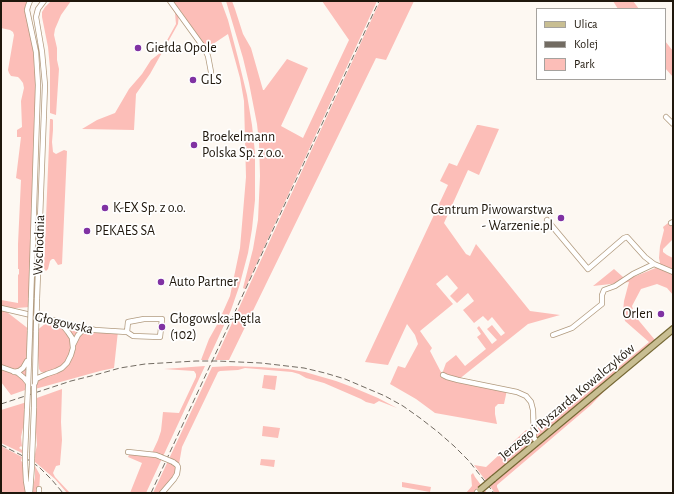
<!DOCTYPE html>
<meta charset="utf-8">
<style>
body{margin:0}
#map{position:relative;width:674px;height:494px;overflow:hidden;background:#fdf8f2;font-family:"Alegreya Sans",sans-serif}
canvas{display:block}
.frame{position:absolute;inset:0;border:2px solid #1f170c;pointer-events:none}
.legend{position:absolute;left:536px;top:8px;width:130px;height:72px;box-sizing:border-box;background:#fff;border:1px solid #a5a29e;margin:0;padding:5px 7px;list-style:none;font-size:12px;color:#1f170c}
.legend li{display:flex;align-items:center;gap:8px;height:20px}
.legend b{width:20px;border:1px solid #a5a29e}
</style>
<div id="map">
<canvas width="674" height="494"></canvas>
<div class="frame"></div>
<ul class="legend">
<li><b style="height:5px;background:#c8be92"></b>Ulica</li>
<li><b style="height:5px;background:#726b62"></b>Kolej</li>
<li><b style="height:11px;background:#fcbeb8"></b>Park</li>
</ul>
</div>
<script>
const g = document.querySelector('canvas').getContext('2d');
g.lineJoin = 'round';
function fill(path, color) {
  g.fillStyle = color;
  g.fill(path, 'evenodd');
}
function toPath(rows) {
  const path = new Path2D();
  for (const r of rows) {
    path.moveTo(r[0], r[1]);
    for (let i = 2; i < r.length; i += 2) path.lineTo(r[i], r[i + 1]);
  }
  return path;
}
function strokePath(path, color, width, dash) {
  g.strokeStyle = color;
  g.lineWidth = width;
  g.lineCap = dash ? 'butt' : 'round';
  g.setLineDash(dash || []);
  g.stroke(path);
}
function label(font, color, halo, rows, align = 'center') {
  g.font = font + ' "Alegreya Sans",sans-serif';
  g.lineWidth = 3.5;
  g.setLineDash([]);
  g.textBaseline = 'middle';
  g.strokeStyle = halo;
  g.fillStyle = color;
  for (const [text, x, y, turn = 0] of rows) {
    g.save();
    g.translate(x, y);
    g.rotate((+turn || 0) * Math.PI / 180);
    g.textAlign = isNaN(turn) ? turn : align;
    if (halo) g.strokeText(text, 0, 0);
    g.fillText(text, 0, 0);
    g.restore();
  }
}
fill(toPath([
 [1,1,30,1,28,6,37,60,30,307,3,309,30,330,28,389,11,395,1,382,1,300,18,303,18,275,19,274,19,269,18,269,18,244,21,180,16,178,21,137,17,137,17,130,22,127,21,101,24,88,23,83,20,79,18,77,11,76,9,73,8,70,14,35,13,32,10,30,1,28],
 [51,1,71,1,61,15,55,29,54,35,57,48,57,60,59,69,56,115,50,113,50,68,48,47,42,17,42,12,45,7],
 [167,1,221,1,228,20,238,58,247,95,252,125,255,153,255,200,252,229,248,253,239,287,231,310,208,360,201,360,209,339,218,323,230,296,240,248,246,177,244,101,240,78,228,34,207,48,178,8,176,9,179,14,178,24,150,74,136,94,134,130,82,129,97,120,115,113,129,89,142,74,151,60,160,53,176,24,175,13],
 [226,1,232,1,235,9,243,34,251,48,263,90,264,90,287,59,308,68,281,126,303,138,349,40,322,1,377,1,245,289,243,288,253,249,258,220,260,176,259,142,257,124,249,83,243,58],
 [380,1,414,1,386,60,376,58,229,360,215,360],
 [613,1,633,1,639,9,618,9],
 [665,41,673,51,673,77,665,68],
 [50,119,52,119,53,120,53,130,52,142,53,152,56,154,64,150,67,151,62,264,58,265,54,259,52,259,50,261,48,269,46,271,45,270,44,268],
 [477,125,479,125,499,129,479,175,468,170,444,223,466,254,470,256,476,244,530,311,560,315,528,324,458,380,507,390,504,404,498,404,495,407,495,414,497,424,435,413,416,399,390,384,398,366,405,368,418,344,415,335,407,324,388,365,365,362,448,185,440,181,449,163,457,166],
 [447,275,458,288,450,296,457,303,468,293,474,301,463,310,474,323,483,316,488,321,492,317,505,333,501,336,492,325,487,329,497,340,492,344,479,326,477,328,481,334,477,337,486,349,465,366,456,355,446,363,442,374,430,351,432,348,420,331,453,304,436,284],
 [673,219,673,239,663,249,663,252,667,255,673,258,673,295,667,288,657,284,641,289,632,306,635,316,655,340,657,338,658,341,613,382,591,405,497,485,497,487,500,493,495,493,474,465,486,467,526,430,534,431,564,406,575,403,649,342,625,321,623,312,624,301,629,282,593,286,614,269,623,277,627,278,636,276,658,267,660,263,659,258,660,246,664,230,663,227],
 [50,320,95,330,118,331,114,368,100,371,35,389,35,383,46,373,41,372,39,369,38,356,36,350,36,331],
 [205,366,146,493,130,493,142,463,128,457,130,453,151,455,158,440,161,431,163,412,179,413,196,377,196,374,194,371,164,369],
 [231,366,260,367,288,369,305,372,336,381,352,387,378,398,397,408,379,401,374,404,366,402,361,399,324,383,306,378,299,374,292,372,245,368,238,370,220,371,218,372,182,447,178,470,162,493,153,493,212,367],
 [264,375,277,376,275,390,262,388],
 [62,389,61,422,62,440,60,464,60,465,56,466,53,473,55,477,70,493,67,493,55,479,35,462,35,454,37,445,34,407,34,399],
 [27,402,27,409,21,437,22,447,21,446,19,448,22,450,22,453,1,443,1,410],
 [263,426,280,428,278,438,262,436],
 [1,446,22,457,21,461,23,462,24,478,28,493,1,493],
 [261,459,275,460,274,467,260,465],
 [35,466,40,475,39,493,32,493,35,477],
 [473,473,475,477,487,493,466,493,472,486,471,475],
 [402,482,431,487,430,492,402,487]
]), '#fcbeb8');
const minor = toPath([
 [30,1,28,6,27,10,36,52,38,85,31,299],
 [170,1,204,48,208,56,211,72],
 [666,117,673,124],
 [547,220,588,269,624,238,627,237,645,257,654,264,673,272],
 [671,223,673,222],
 [37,299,45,85,42,52,36,17,38,9,44,1],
 [1,308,95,330,127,332,133,336,160,337,162,319,144,319,128,322,127,332],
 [553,335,572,328,602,304,602,295,604,290,615,286,633,274,654,264],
 [73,345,78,335,83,330,86,328],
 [1,367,18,373,24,378,28,383],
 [14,372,19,371,23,368,27,361],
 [443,375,447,377,458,380,517,392,526,396,531,402,533,410,534,438,537,442],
 [35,382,36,331],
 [35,383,36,379,40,377,47,374,56,371,62,368,67,363,71,355,73,348,72,338,68,332,64,327,57,322],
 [28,387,30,330],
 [128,452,156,455,161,457],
 [25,454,27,409],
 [32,459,34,407],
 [25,461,26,481,28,493],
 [477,492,478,493],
 [30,493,32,465],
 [39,493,39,489],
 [162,493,174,479,177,474,178,467,177,465,173,462]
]);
const major = toPath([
 [493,479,673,329]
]);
strokePath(minor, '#b19a7e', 6);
strokePath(major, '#756834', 8);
strokePath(minor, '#fff', 4.5);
strokePath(major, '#c8be92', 5.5);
strokePath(toPath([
 [1,404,71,381,95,375,120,368,145,364,196,361,217,361,261,363,304,368,325,373,345,379,385,396,403,406,420,418,438,432,454,446,469,461,494,493],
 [1,445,21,455,39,467,52,480,63,493],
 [151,493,379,1]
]), '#726b62', 1, [6, 3]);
const minorBridge = toPath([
 [30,330,31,299],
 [36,331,37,299],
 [34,407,34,386],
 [27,409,28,387],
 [161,457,173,462],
 [25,461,25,454],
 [32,465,32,459]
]);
const majorBridge = toPath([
 [480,490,493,479]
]);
strokePath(minorBridge, '#b19a7e', 6, []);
strokePath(majorBridge, '#756834', 8, []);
strokePath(minorBridge, '#fff', 4.5);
strokePath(majorBridge, '#c8be92', 5.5);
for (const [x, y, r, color] of [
 [138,48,4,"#8032a3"],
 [193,80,4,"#8032a3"],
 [194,145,4,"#8032a3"],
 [105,208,4,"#8032a3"],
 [561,218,4,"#8032a3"],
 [87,231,4,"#8032a3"],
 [161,282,4,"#8032a3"],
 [661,314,4,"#8032a3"],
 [162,327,4,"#8032a3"]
]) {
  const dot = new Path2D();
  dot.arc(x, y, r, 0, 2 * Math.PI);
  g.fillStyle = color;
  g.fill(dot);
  strokePath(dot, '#fff', 1.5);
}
label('14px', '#1f170c', '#fff', [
 ["Giełda Opole",146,48],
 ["GLS",201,80],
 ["Broekelmann",202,137],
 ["Polska Sp. z o.o.",202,153],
 ["K-EX Sp. z o.o.",113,208],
 ["Centrum Piwowarstwa",553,210,"right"],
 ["- Warzenie.pl",553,226,"right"],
 ["PEKAES SA",95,231],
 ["Auto Partner",169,282],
 ["Orlen",653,314,"right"],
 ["Głogowska-Pętla",170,319],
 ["(102)",170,335]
], 'left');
label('14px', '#1f170c', '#fff', [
 ["Wschodnia",39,245,-88],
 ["Głogowska",64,323,13],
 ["Jerzego i Ryszarda Kowalczyków",567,402,-40]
]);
</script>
